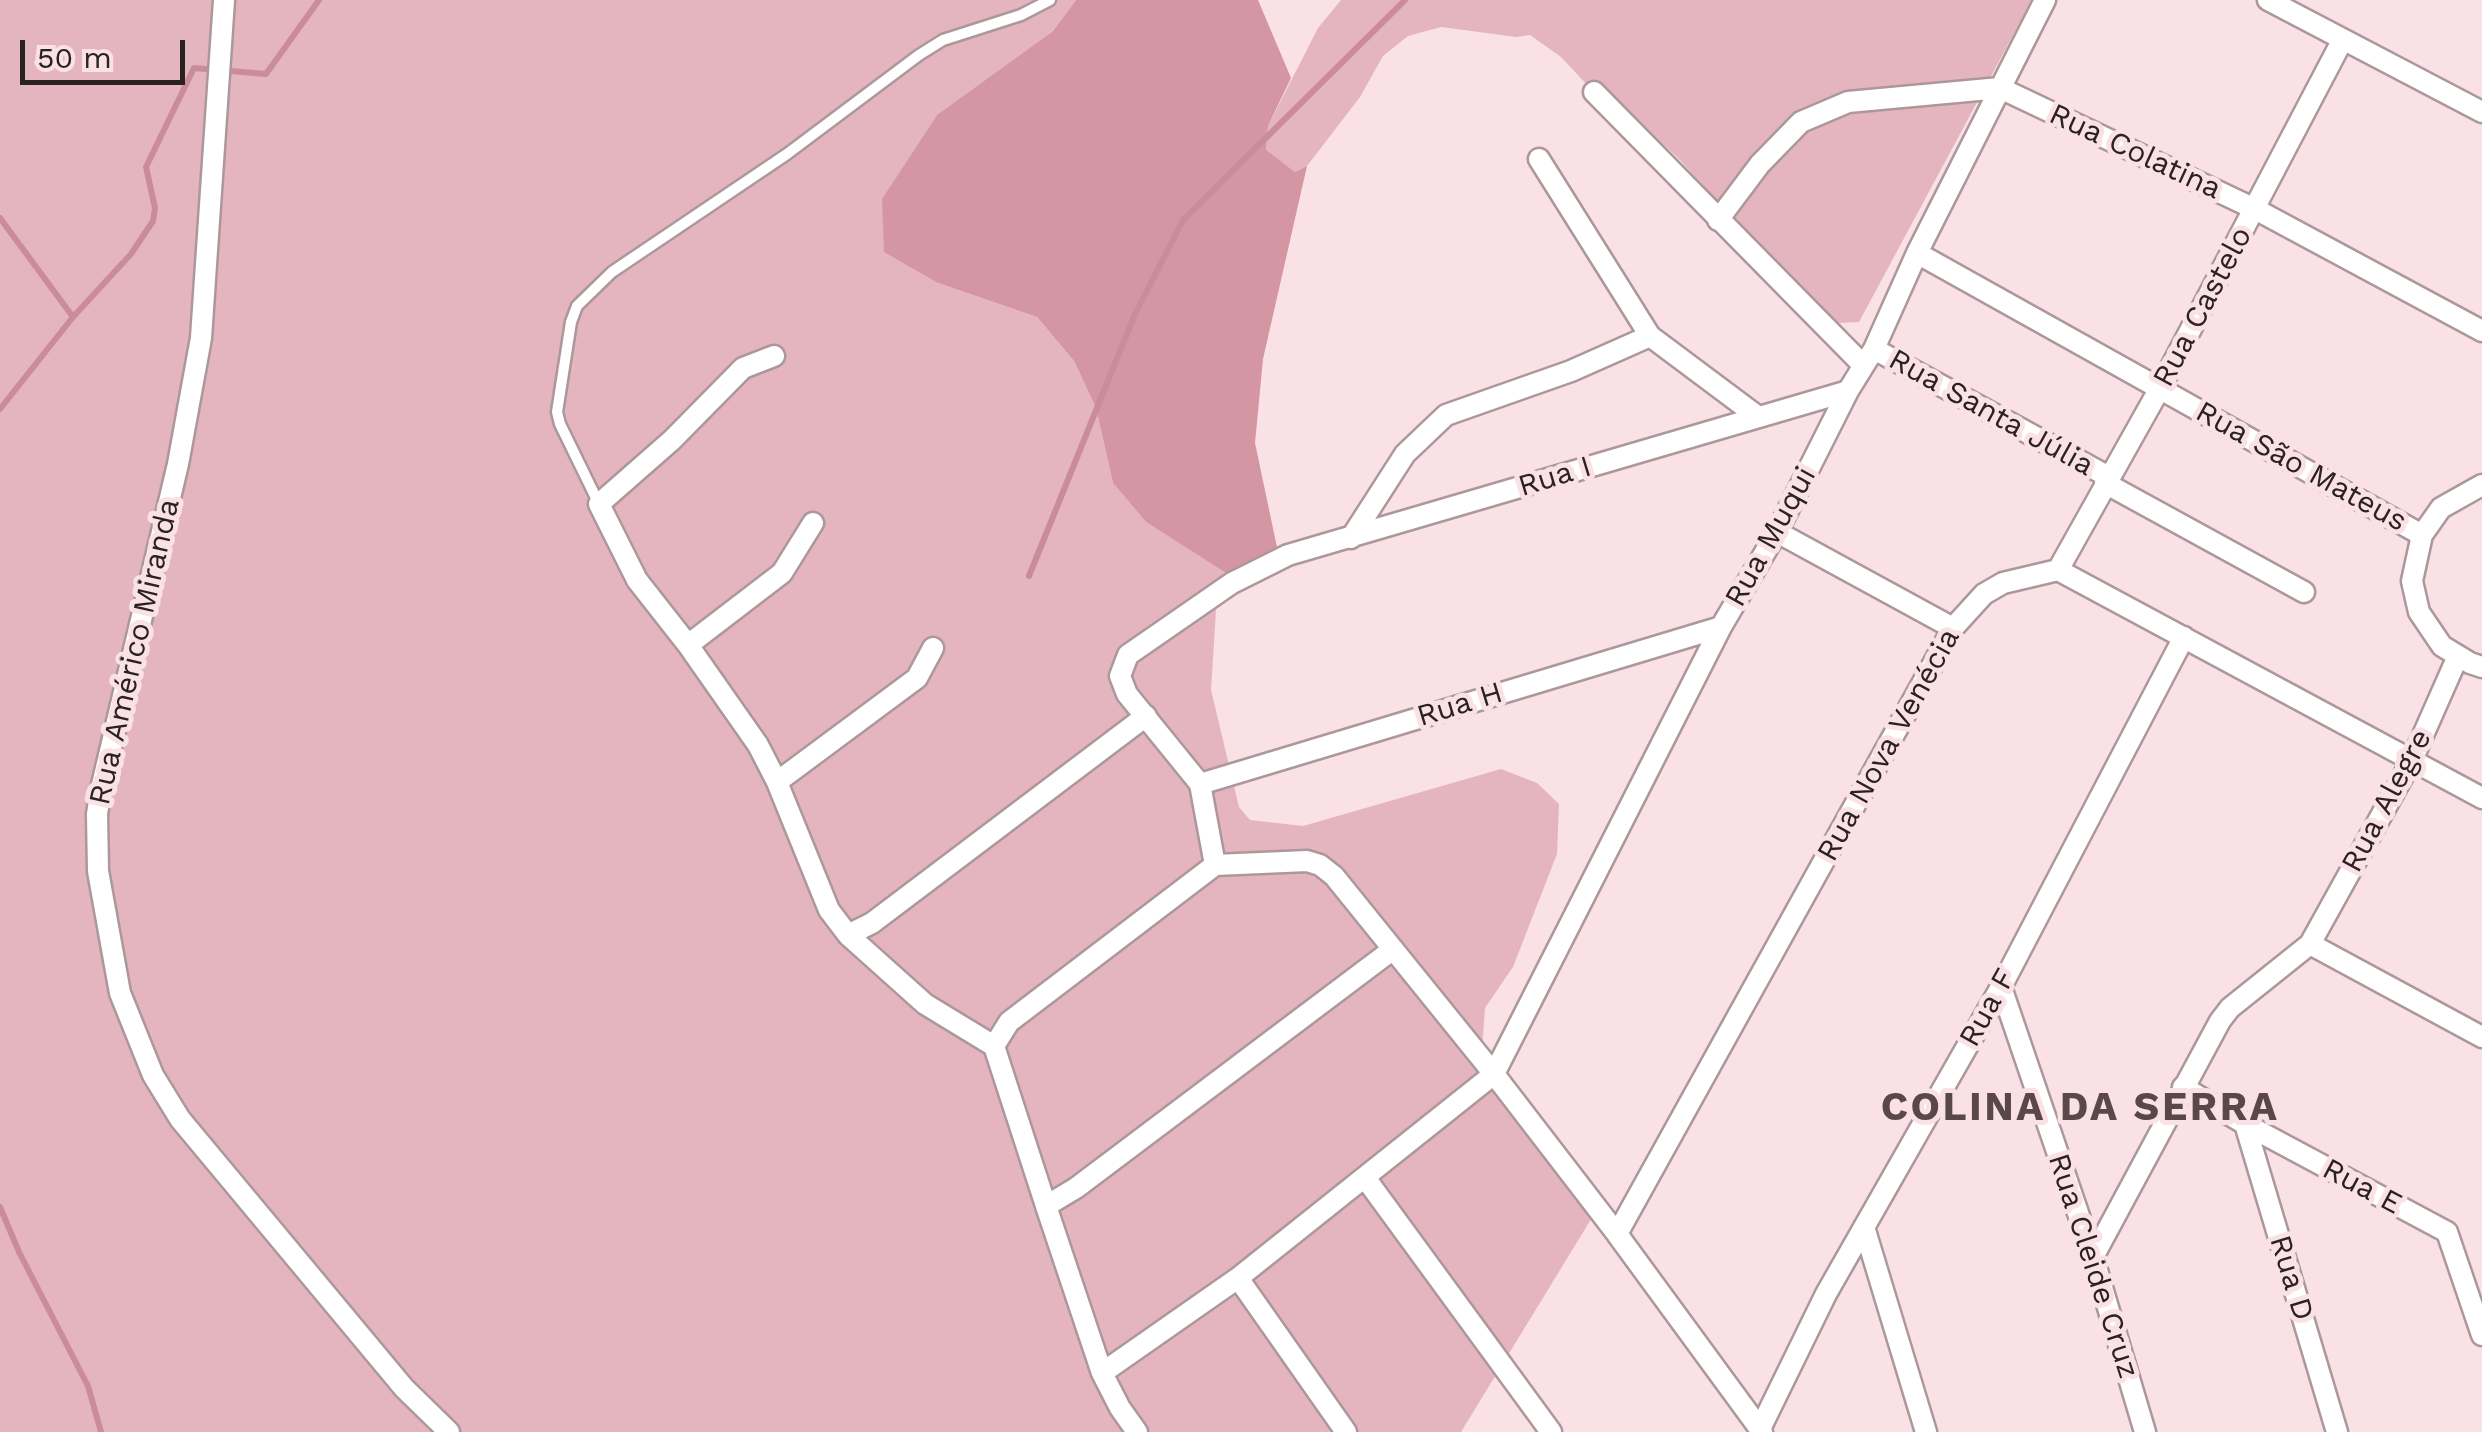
<!DOCTYPE html>
<meta charset="utf-8">
<style>
body{margin:0}
#map{position:relative;width:2482px;height:1432px;overflow:hidden;background:#f9e1e5;font-family:"Work Sans",sans-serif}
canvas{display:block}
.scale{position:absolute;left:20px;top:40px;width:165px;height:45px;box-sizing:border-box;border:5px solid #2a2123;border-top:0;padding-left:12px;font-size:30px;line-height:35px;white-space:nowrap;color:#2a2123;-webkit-text-stroke:8px #f9e1e5;paint-order:stroke}
</style>
<div id="map">
<canvas width="2482" height="1432"></canvas>
<div class="scale">50 m</div>
</div>
<script>
const g = document.querySelector('canvas').getContext('2d');
g.lineJoin = 'round';
function fill(path, color) {
  g.fillStyle = color;
  g.fill(path, 'evenodd');
}
function toPath(rows) {
  const path = new Path2D();
  for (const r of rows) {
    path.moveTo(r[0], r[1]);
    for (let i = 2; i < r.length; i += 2) path.lineTo(r[i], r[i + 1]);
  }
  return path;
}
function strokePath(path, color, width, dash) {
  g.strokeStyle = color;
  g.lineWidth = width;
  g.lineCap = dash ? 'butt' : 'round';
  g.setLineDash(dash || []);
  g.stroke(path);
}
function label(font, color, halo, rows, align = 'center') {
  g.font = font + ' "Work Sans",sans-serif';
  g.lineWidth = 10;
  g.setLineDash([]);
  g.textBaseline = 'middle';
  g.strokeStyle = halo;
  g.fillStyle = color;
  for (const [text, x, y, turn = 0] of rows) {
    g.save();
    g.translate(x, y);
    g.rotate((+turn || 0) * Math.PI / 180);
    g.textAlign = isNaN(turn) ? turn : align;
    if (halo) g.strokeText(text, 0, 0);
    g.fillText(text, 0, 0);
    g.restore();
  }
}
fill(toPath([
 [0,0,1076,0,1053,31,938,114,938,283,1037,317,1074,361,1096,408,1113,483,1146,522,1232,577,1216,610,1211,690,1239,807,1250,820,1303,826,1501,769,1537,783,1559,804,1557,854,1513,967,1485,1008,1482,1049,1593,1216,1461,1432,0,1432],
 [1341,0,2032,0,1859,322,1837,323,1785,275,1677,157,1616,102,1590,88,1561,57,1530,35,1516,37,1441,27,1408,36,1383,56,1360,97,1307,166,1295,172,1266,151,1268,126,1318,28]
]), '#e5b5bf');
fill(toPath([
 [1076,0,1258,0,1291,78,1268,126,1266,150,1295,172,1307,166,1263,359,1255,443,1278,552,1232,577,1146,522,1113,483,1096,408,1074,361,1037,317,938,283,884,252,882,199,938,114,1053,31]
]), '#d496a3');
strokePath(toPath([
 [0,218,73,317],
 [0,409,73,317,131,254,153,221,155,208,146,167,194,68,266,74,319,0],
 [1029,576,1135,314,1183,220,1405,0],
 [0,1207,19,1252,88,1386,101,1432]
]), '#ca8c99', 6);
const lane = toPath([
 [599,504,560,424,557,412,571,322,577,306,612,272,787,154,919,55,943,40,1021,15,1050,0]
]);
const street = toPath([
 [224,0,201,338,178,464,101,789,97,814,98,871,120,993,153,1075,180,1119,404,1388,449,1432],
 [2268,0,2482,112],
 [1594,92,1863,365],
 [1539,159,1650,336,1757,416],
 [1718,220,1760,164,1801,122,1848,102,2000,88,2255,209,2482,331],
 [1917,253,2422,535],
 [1874,349,2109,477],
 [774,356,743,368,672,440,599,504,637,580,688,645,758,745,777,782,829,910,848,935,872,923,1146,716],
 [2105,483,2304,592],
 [2482,485,2441,508,2422,535,2412,581,2419,612,2442,646,2470,663,2482,667],
 [1777,532,1953,628],
 [1351,538,1405,454,1446,415,1571,371,1650,336],
 [2058,570,2160,388,2342,41],
 [688,645,782,573,813,523],
 [777,782,917,678,933,648],
 [1200,784,1721,627],
 [1215,865,1009,1022,994,1046,1046,1206,1076,1188,1392,950],
 [848,935,925,1004,994,1046],
 [2310,944,2482,1037],
 [2001,987,2093,1257,2145,1432],
 [2183,1087,2245,1124,2447,1232,2482,1335],
 [2245,1124,2337,1432],
 [1366,1179,1551,1432],
 [1046,1206,1102,1373],
 [1864,1227,1926,1432],
 [1617,1234,1953,628,1984,594,2003,583,2058,570,2482,798],
 [2093,1257,2220,1021,2230,1008,2310,944,2412,760,2458,656],
 [1238,1278,1346,1432],
 [1760,1429,1826,1294,2001,987,2184,637],
 [1137,1432,1120,1408,1102,1373,1238,1278,1494,1074,1721,627,1777,532,1848,391,1874,349,1917,253,2045,0],
 [1762,1432,1617,1234,1494,1074,1334,876,1320,865,1307,861,1215,865,1200,784,1127,694,1120,676,1128,655,1232,583,1288,555,1848,391]
]);
strokePath(lane, '#ac979b', 15);
strokePath(street, '#ac979b', 25);
strokePath(lane, '#fff', 10);
strokePath(street, '#fff', 20);
label('30px', '#2a2123', '#f9e1e5', [
 ["Rua Colatina",2135,152,25],
 ["Rua Castelo",2203,307,-62],
 ["Rua Santa Júlia",1991,413,29],
 ["Rua São Mateus",2301,467,29],
 ["Rua I",1555,477,-17],
 ["Rua Muqui",1771,537,-61],
 ["Rua Américo Miranda",135,652,-77],
 ["Rua H",1460,705,-17],
 ["Rua Nova Venécia",1889,745,-61],
 ["Rua Alegre",2387,801,-62],
 ["Rua F",1988,1008,-61],
 ["Rua E",2362,1187,28],
 ["Rua Cleide Cruz",2093,1266,72],
 ["Rua D",2291,1278,73]
]);
g.letterSpacing = '2.5px';
label('bold 40px', '#5a474a', '#f9e1e5', [
 ["COLINA DA SERRA",2080,1108]
]);
g.letterSpacing = '0px';
</script>
